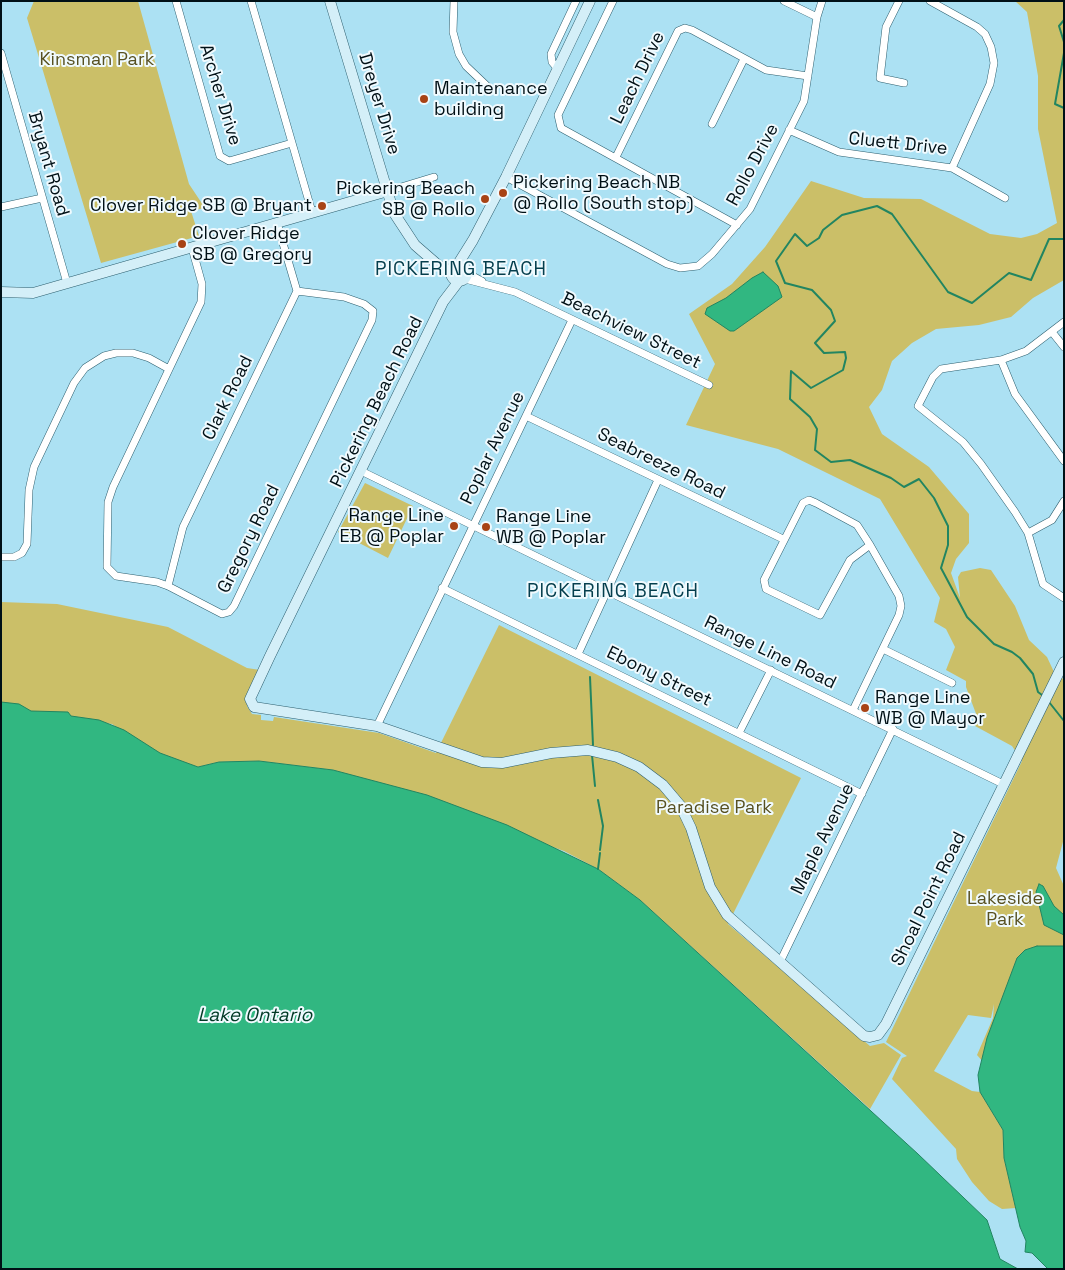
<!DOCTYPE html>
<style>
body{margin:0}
#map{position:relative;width:1065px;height:1270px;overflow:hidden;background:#ace1f3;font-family:"Space Grotesk",sans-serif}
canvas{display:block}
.frame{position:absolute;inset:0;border:2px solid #001016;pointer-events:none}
</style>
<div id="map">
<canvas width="1065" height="1270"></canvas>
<div class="frame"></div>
</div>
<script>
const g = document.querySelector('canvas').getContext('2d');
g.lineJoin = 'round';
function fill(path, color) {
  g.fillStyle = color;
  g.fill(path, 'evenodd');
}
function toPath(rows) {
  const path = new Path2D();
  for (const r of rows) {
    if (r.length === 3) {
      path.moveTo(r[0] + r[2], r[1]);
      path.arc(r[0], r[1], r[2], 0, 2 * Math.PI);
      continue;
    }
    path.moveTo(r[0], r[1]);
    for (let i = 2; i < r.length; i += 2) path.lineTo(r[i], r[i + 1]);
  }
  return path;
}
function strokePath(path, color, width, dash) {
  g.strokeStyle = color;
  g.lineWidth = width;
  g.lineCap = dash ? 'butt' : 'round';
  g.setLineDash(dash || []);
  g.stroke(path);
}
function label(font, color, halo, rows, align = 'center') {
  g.font = font + ' "Space Grotesk",sans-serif';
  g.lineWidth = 4;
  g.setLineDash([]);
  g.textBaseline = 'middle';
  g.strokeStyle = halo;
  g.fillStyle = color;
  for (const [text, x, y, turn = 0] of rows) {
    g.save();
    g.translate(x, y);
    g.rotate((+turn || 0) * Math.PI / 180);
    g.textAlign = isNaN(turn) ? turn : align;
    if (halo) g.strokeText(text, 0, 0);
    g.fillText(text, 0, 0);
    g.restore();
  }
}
fill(toPath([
 [34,1,138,1,189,184,205,208,191,211,199,236,101,263,27,18],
 [1015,1,1064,1,1064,280,1033,298,1011,317,979,325,936,329,912,343,892,361,882,390,869,407,882,434,929,467,969,514,969,543,956,559,951,573,960,598,958,577,961,572,980,568,991,570,1015,606,1029,640,1047,657,1054,672,1062,679,1064,676,1064,838,1056,868,1064,886,1064,915,1061,913,1064,920,1064,955,984,1063,977,1055,993,1018,994,1004,991,1018,968,1015,934,1071,972,1091,980,1092,1003,1130,1004,1158,1016,1208,1002,1209,989,1201,972,1182,957,1159,956,1149,892,1079,902,1058,907,1056,886,1042,1022,761,1012,746,975,726,978,719,966,687,966,681,946,670,955,647,946,629,934,622,940,598,880,499,778,449,686,425,715,364,689,314,732,284,765,247,811,181,864,198,921,199,990,234,1021,238,1037,234,1057,223,1038,129,1038,76,1027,12],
 [365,483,413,506,388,558,338,532],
 [1,602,57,604,168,627,247,668,260,670,247,698,247,706,252,714,261,715,261,720,273,721,274,717,379,733,436,753,499,625,801,778,728,924,870,1046,884,1043,901,1055,870,1109,640,900,598,869,564,851,333,770,259,761,219,762,198,767,165,761,112,724,1,709]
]), '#cbbf68');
const water = toPath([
 [763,272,778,286,782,297,734,331,730,331,705,314,707,308,726,298,752,278,763,272],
 [1,702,19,704,31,711,68,712,71,716,99,720,124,730,160,753,198,767,219,762,259,761,333,770,427,795,507,825,598,869,640,900,918,1154,987,1220,1000,1259,1018,1269,1,1269,1,702],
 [1039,884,1043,886,1054,906,1064,915,1064,935,1044,925,1036,892,1039,884],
 [1037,946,1064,946,1064,1269,1048,1269,1032,1253,1025,1252,1026,1241,1020,1227,1004,1158,1003,1130,980,1092,978,1075,987,1038,1017,958,1025,950,1037,946]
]);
fill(water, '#31b781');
strokePath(water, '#228561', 1);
strokePath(toPath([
 [1064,20,1059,26,1064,42],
 [1064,53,1055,104,1064,108],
 [590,677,593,745],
 [1042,695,1038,692,1033,674,1020,658,1012,652,994,644,967,617,941,568,948,545,948,526,934,498,919,479,904,487,891,478,850,460,831,462,815,450,817,429,810,417,790,399,791,371,811,388,843,370,846,358,845,352,824,353,815,343,835,321,831,310,812,290,785,283,776,261,795,234,807,246,819,238,823,230,842,215,877,206,892,214,948,292,972,303,1009,273,1031,280,1049,239,1064,239],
 [1049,702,1064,721],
 [592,755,595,786],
 [598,800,603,826,600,850],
 [598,869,600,853]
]), '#228561', 2);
const street = toPath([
 [176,1,220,156,229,161,292,143],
 [251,1,312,212],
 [454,1,453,32,459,54,466,66,487,86],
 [613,1,558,115,561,128,737,225],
 [784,1,817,17],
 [899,1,886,27,880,78,904,83],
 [930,1,977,27,985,34,991,47,994,63,990,84,952,168],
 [1,53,67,283],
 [557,68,552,62,551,54,576,1],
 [712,124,744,59],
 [789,130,839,152,952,168,1005,198],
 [616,157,678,31,685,28,692,30,766,70,808,76],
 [506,177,667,264,680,268,698,266,712,254,750,209,804,101,817,17,822,1],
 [388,191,434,177],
 [1,207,42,198],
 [192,248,202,284,201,302,113,487,108,502,107,567,116,576,157,582,168,586,222,614,229,612,234,606,372,320,373,311,364,304,344,297,297,291],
 [467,273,482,281],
 [465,279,515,292,709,385],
 [1064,322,1026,351,1001,360,941,369,933,377,918,406,963,442,981,464,1015,512,1028,533,1043,584,1064,598],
 [1052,332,1064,347],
 [1001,360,1015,394,1064,461],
 [526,416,783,539],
 [361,471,1003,784],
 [1028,533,1052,520,1064,501],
 [1,557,14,557,22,553,27,544,29,490,34,467,74,383,85,368,104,356,116,353,133,353,149,358,169,369],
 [168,586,183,527,297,291,277,223],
 [442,588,862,794],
 [883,649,952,683],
 [578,654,658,480],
 [853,710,899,615,901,606,899,596,870,545,857,525,816,503,809,500,803,503,764,580,766,589,820,615,850,560,870,545],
 [377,726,572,320],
 [739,733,771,670],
 [780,962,893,729]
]);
const secondary = toPath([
 [330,1,394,213,415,245,438,265,451,271],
 [458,264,473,240,506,177,590,1],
 [459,273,8],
 [459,281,443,302,270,656,250,699,254,707,377,726,482,762,502,763,551,753,588,750,617,757,639,767,663,785,680,805,691,828,710,887,727,915,864,1036,870,1037,878,1035,886,1024,1064,662],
 [1,292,33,293,388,191]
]);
strokePath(street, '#2d5f6f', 8);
strokePath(secondary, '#2d5f6f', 11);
strokePath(street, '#fff', 7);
strokePath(secondary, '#d4eff8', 10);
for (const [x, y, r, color] of [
 [424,99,5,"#a84315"],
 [503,193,5,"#a84315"],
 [485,199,5,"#a84315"],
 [322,206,5,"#a84315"],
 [182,244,5,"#a84315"],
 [454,526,5,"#a84315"],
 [486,527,5,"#a84315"],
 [865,708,5,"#a84315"]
]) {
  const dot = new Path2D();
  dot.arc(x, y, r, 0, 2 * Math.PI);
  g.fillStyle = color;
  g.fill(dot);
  strokePath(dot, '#f0fafe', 2);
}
label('18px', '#575021', '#f0fafe', [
 ["Kinsman Park",97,60],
 ["Paradise Park",714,808],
 ["Lakeside",1005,899],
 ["Park",1005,920]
]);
label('18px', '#001016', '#f0fafe', [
 ["Leach Drive",638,78,-64],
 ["Archer Drive",220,95,73],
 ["Dreyer Drive",379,104,73],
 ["Cluett Drive",898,144,6],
 ["Bryant Road",48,164,74],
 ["Rollo Drive",753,165,-62],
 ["Beachview Street",631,331,26],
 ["Clark Road",228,398,-64],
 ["Pickering Beach Road",377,402,-64],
 ["Poplar Avenue",493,448,-64],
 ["Seabreeze Road",661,464,26],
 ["Gregory Road",249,539,-64],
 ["Range Line Road",770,653,26],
 ["Ebony Street",659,677,26],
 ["Maple Avenue",823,839,-64],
 ["Shoal Point Road",929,899,-64]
]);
label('18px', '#001016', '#f0fafe', [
 ["Maintenance",434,89],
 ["building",434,110],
 ["Pickering Beach NB",513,183],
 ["@ Rollo (South stop)",513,204],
 ["Pickering Beach",475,189,"right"],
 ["SB @ Rollo",475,210,"right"],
 ["Clover Ridge SB @ Bryant",312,206,"right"],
 ["Clover Ridge",192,234],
 ["SB @ Gregory",192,255],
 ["Range Line",444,516,"right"],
 ["EB @ Poplar",444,537,"right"],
 ["Range Line",496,517],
 ["WB @ Poplar",496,538],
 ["Range Line",875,698],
 ["WB @ Mayor",875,719]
], 'left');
g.letterSpacing = '1px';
label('19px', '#043e4d', '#f0fafe', [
 ["PICKERING BEACH",461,270],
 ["PICKERING BEACH",613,592]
]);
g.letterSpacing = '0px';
label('italic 19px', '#013a25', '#f0fafe', [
 ["Lake Ontario",255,1016]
]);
</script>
